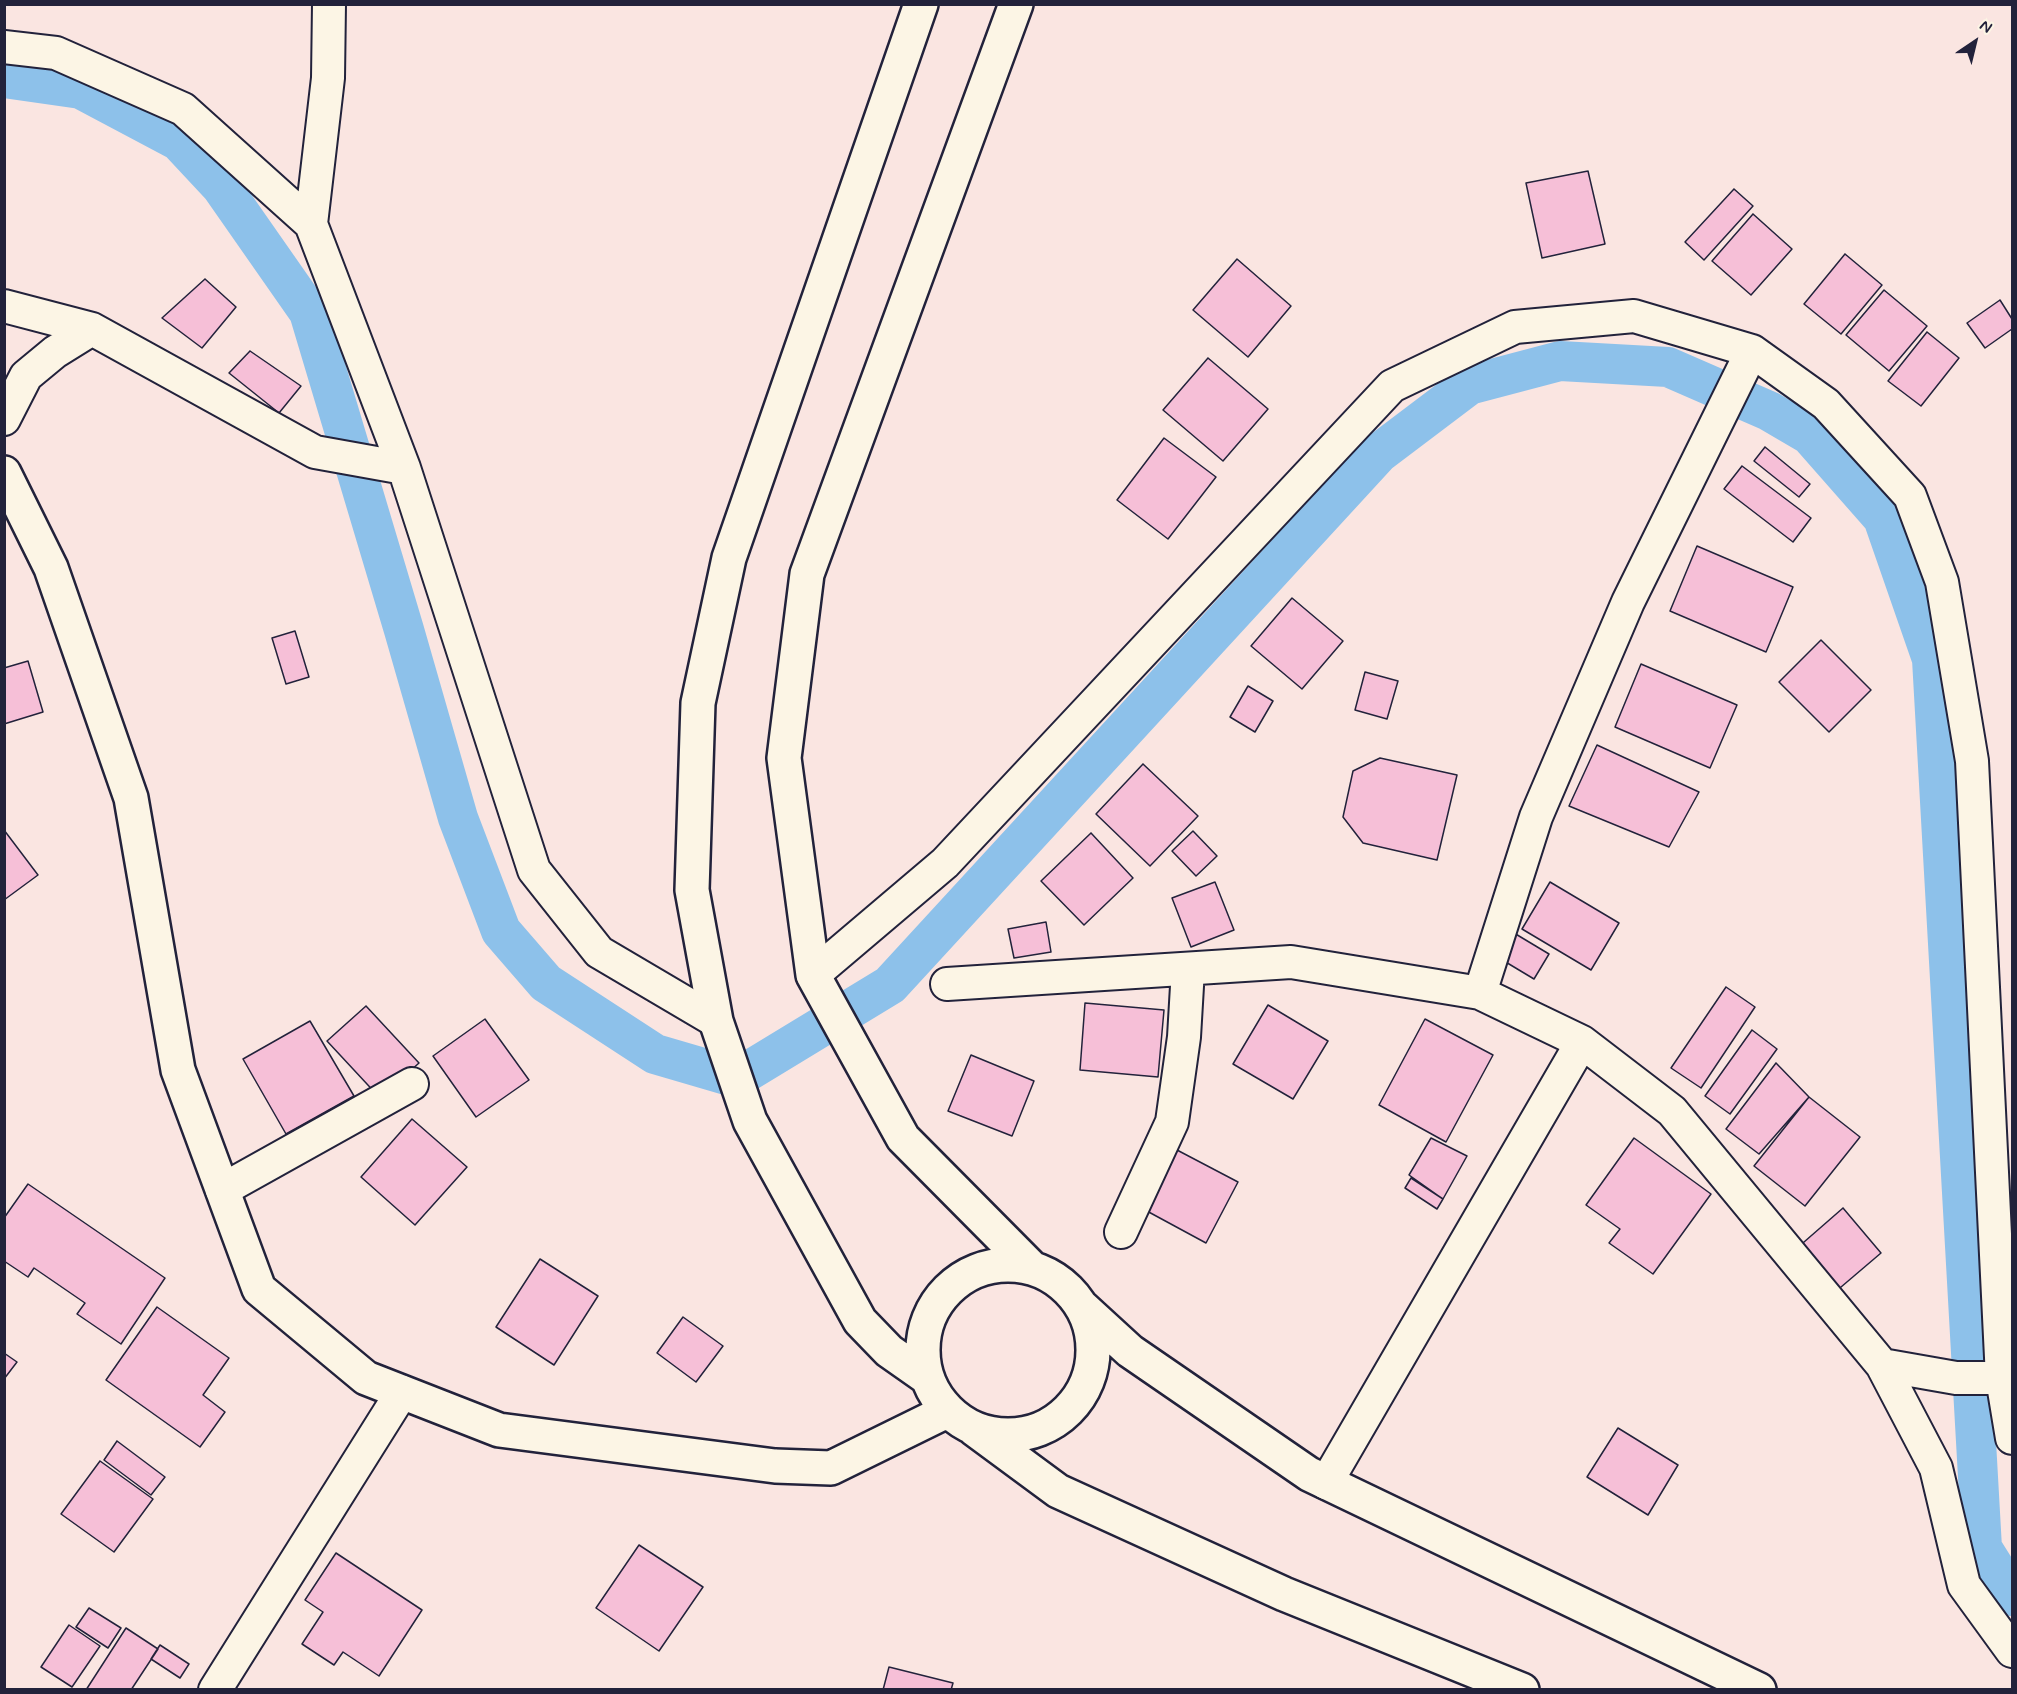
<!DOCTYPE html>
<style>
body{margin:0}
#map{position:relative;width:2017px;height:1694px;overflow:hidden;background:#fae5e1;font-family:Mynerve,sans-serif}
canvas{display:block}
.frame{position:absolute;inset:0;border:6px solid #22223b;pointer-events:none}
.north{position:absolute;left:1945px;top:12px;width:60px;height:60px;-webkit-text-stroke:4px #fcf5e5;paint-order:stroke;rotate:35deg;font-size:16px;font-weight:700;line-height:24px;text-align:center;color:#22223b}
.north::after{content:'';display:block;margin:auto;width:21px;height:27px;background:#22223b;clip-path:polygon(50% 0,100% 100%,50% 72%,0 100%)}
</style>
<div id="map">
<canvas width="2017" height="1694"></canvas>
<div class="frame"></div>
<div class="north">N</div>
</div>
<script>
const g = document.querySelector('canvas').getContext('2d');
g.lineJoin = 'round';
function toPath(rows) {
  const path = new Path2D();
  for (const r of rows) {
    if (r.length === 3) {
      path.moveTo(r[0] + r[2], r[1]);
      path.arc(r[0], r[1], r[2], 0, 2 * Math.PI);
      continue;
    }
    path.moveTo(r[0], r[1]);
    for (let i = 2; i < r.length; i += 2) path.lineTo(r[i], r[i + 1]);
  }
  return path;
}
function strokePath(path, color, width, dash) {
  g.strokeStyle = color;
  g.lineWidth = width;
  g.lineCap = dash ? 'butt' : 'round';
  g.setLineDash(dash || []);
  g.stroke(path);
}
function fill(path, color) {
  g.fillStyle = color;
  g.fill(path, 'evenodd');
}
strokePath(toPath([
 [4,78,81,89,179,141,221,186,309,312,404,630,458,818,501,931,546,983,655,1054,737,1078,890,985,1379,453,1469,385,1560,361,1668,367,1769,411,1810,435,1883,518,1932,659,1982,1548,2012,1596]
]), '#8dc1ea', 40);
const building = toPath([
 [1588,171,1605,244,1542,258,1526,183,1588,171],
 [1734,189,1753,206,1704,260,1685,242,1734,189],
 [1753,214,1792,249,1751,295,1712,261,1753,214],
 [1845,254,1882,285,1841,334,1804,304,1845,254],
 [1237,259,1291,306,1248,357,1193,310,1237,259],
 [205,279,236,307,202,348,162,318,205,279],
 [1884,290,1927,326,1889,371,1846,335,1884,290],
 [2000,300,2012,319,2012,329,1985,348,1967,323,2000,300],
 [1927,332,1959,358,1921,406,1888,381,1927,332],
 [250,351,301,386,279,413,229,373,250,351],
 [1208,358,1268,409,1223,461,1163,410,1208,358],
 [1164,438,1216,477,1168,539,1117,500,1164,438],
 [1765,447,1810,484,1799,497,1754,461,1765,447],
 [1742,466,1811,518,1793,542,1724,489,1742,466],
 [1697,546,1793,587,1766,652,1670,611,1697,546],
 [1292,598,1343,641,1302,689,1251,646,1292,598],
 [295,631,309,677,286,684,272,638,295,631],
 [1821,640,1871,690,1829,732,1779,682,1821,640],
 [28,661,43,712,4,724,4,668,28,661],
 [1641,664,1737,705,1710,768,1615,727,1641,664],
 [1365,672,1398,681,1387,719,1355,710,1365,672],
 [1248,686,1273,701,1255,732,1230,717,1248,686],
 [1597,745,1699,792,1669,847,1569,806,1597,745],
 [1380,758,1457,775,1437,860,1363,843,1343,817,1353,771,1380,758],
 [1143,764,1198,816,1150,866,1096,814,1143,764],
 [4,830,38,875,4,900,4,830],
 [1193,831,1217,856,1196,876,1172,851,1193,831],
 [1091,833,1133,878,1084,925,1041,881,1091,833],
 [1215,882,1234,930,1191,947,1172,898,1215,882],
 [1550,882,1619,923,1591,970,1522,929,1550,882],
 [1046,922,1051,952,1014,958,1008,929,1046,922],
 [1514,933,1549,954,1534,979,1499,958,1514,933],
 [1726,987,1755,1007,1701,1088,1671,1068,1726,987],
 [1085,1003,1164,1010,1158,1077,1080,1070,1085,1003],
 [1268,1005,1328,1041,1293,1099,1233,1064,1268,1005],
 [366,1006,419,1063,380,1098,327,1041,366,1006],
 [485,1019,529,1080,476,1117,433,1056,485,1019],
 [1425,1019,1493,1055,1446,1142,1379,1105,1425,1019],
 [310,1021,354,1096,286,1134,243,1059,310,1021],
 [1752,1030,1777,1049,1730,1114,1705,1096,1752,1030],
 [971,1055,1034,1081,1012,1136,948,1111,971,1055],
 [1776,1063,1809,1097,1759,1154,1726,1129,1776,1063],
 [1809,1097,1860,1137,1805,1206,1754,1166,1809,1097],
 [412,1119,467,1167,415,1225,361,1177,412,1119],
 [1431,1138,1467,1156,1443,1199,1409,1175,1431,1138],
 [1634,1138,1711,1194,1653,1274,1609,1243,1620,1229,1586,1205,1634,1138],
 [1177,1150,1238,1182,1206,1243,1145,1210,1177,1150],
 [1411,1178,1443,1199,1437,1209,1405,1188,1411,1178],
 [28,1184,165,1278,121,1344,77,1314,85,1303,34,1268,28,1277,4,1261,4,1218,28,1184],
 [1843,1208,1881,1253,1834,1293,1796,1249,1843,1208],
 [540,1259,598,1296,554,1365,496,1327,540,1259],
 [157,1307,229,1358,203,1395,225,1412,200,1447,106,1380,157,1307],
 [683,1317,723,1346,696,1382,657,1353,683,1317],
 [4,1353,17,1362,4,1379,4,1353],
 [1618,1428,1678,1465,1648,1515,1587,1477,1618,1428],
 [117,1441,165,1477,151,1495,104,1460,117,1441],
 [100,1461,153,1499,114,1552,61,1514,100,1461],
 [639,1545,703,1587,659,1651,596,1608,639,1545],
 [336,1553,422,1610,379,1676,343,1652,334,1665,302,1644,323,1612,305,1600,336,1553],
 [89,1608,121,1628,108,1648,76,1627,89,1608],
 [69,1625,100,1646,72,1687,41,1667,69,1625],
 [126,1628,158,1649,131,1690,86,1690,126,1628],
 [160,1645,189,1664,180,1678,151,1659,160,1645],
 [889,1667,953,1683,951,1690,883,1690,889,1667]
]);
fill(building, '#f6bfd7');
strokePath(building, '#22223b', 1.5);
const street = toPath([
 [329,4,328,78,311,224,404,468,534,870,599,952,716,1021],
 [4,47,56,53,183,109,311,224],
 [4,306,92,329,315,452,404,468],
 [4,419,26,376,55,352,92,329],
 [813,975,945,863,1392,386,1515,327,1634,316,1752,351,1826,404,1910,496,1942,582,1972,761,2002,1378,2012,1438],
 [947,984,1291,962,1480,993,1582,1042,1672,1111,1882,1365,1936,1468,1964,1585,2012,1651],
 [1480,993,1536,817,1628,602,1752,351],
 [222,1190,412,1084],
 [1121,1232,1172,1122,1184,1037,1188,969],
 [1882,1365,1956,1378,2002,1378],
 [1326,1483,1582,1042],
 [215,1690,402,1392]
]);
const secondary = toPath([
 [921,4,729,558,698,703,692,890,716,1021,750,1121,860,1321,889,1351,926,1377],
 [1016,4,807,574,784,758,813,975,903,1138,1031,1267],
 [4,473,51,568,131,798,178,1070,259,1289,366,1378,499,1430,775,1466,831,1468,947,1411],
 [1008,1350,85],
 [1082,1307,1130,1351,1309,1474,1759,1690],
 [974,1429,1058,1491,1284,1594,1522,1690]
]);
strokePath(street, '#22223b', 36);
strokePath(secondary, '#22223b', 38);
strokePath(street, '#fcf5e5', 32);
strokePath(secondary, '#fcf5e5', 33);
</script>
